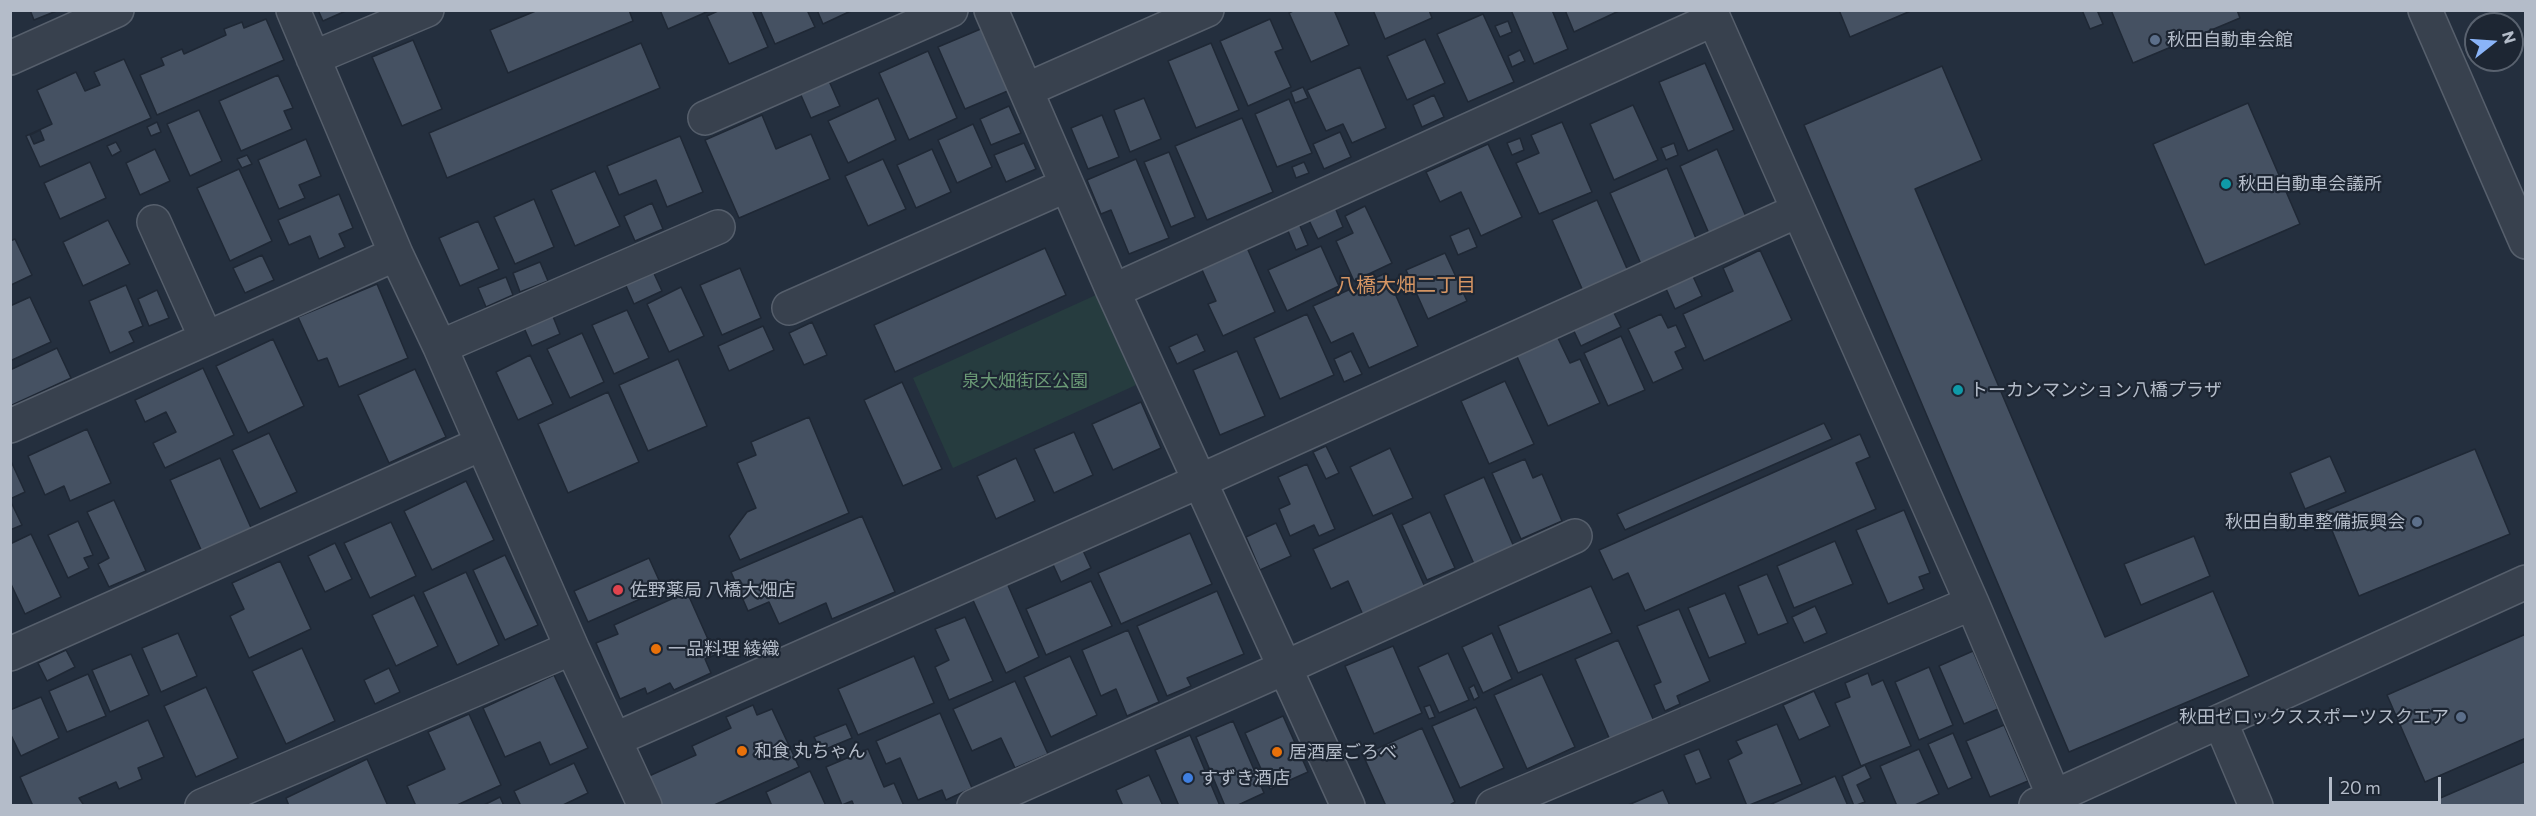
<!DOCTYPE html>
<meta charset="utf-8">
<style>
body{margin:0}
#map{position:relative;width:2536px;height:816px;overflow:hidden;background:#242f3e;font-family:Commissioner,sans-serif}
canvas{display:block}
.frame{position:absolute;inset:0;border:12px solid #b4bcc9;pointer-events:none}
.north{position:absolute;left:2464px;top:12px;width:60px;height:60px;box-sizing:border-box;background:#1d2633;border:2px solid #59626f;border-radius:50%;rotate:73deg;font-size:16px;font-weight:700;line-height:24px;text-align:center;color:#b4bcc9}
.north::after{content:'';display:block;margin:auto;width:21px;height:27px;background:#8ab4f8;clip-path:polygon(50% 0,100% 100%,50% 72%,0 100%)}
.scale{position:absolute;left:2329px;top:777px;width:112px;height:27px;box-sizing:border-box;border:3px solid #b4bcc9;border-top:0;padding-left:8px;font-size:18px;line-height:21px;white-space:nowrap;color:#b4bcc9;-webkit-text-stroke:4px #1d2633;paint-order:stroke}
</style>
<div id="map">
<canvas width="2536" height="816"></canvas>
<div class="frame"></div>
<div class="north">N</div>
<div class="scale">20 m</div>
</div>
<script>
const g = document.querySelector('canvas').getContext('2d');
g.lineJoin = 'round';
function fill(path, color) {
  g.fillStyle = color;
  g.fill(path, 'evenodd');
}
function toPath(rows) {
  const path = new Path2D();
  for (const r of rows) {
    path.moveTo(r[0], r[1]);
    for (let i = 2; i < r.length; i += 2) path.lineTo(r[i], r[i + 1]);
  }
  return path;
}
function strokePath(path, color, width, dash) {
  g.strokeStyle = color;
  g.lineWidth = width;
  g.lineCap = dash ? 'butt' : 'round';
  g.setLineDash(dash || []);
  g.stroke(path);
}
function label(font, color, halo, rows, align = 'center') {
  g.font = font + ' Commissioner,"Noto Sans JP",sans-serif';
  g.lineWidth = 4.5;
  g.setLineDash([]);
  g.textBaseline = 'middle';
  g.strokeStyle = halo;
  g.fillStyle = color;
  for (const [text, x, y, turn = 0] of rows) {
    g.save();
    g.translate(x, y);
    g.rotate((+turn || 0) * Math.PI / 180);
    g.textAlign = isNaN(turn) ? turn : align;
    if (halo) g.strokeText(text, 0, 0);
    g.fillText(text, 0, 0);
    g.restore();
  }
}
fill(toPath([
 [1096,295,1136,385,953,468,913,378]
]), '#263c3f');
const building = toPath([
 [30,10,59,10,34,20,30,10],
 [318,10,348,10,323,21,318,10],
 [538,10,629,10,633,21,508,73,490,30,538,10],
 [660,10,711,10,668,29,660,10],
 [720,10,752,10,768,47,729,64,707,16,720,10],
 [760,10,807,10,815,27,775,44,760,10],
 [817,10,853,10,823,24,817,10],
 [1295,10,1334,10,1349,45,1311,62,1289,13,1295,10],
 [1373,10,1429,10,1432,18,1385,39,1373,10],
 [1511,10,1552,10,1568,49,1534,64,1511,10],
 [1565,10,1621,10,1574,32,1565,10],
 [1839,10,1913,10,1850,37,1839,10],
 [2082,10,2097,10,2103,24,2090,29,2082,10],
 [2111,10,2237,10,2240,18,2133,63,2111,10],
 [1483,14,1514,82,1468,102,1437,34,1483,14],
 [266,19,284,60,157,115,140,75,164,65,161,58,182,49,184,54,226,35,224,29,242,22,244,28,266,19],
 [1270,19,1283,49,1275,52,1291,87,1248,106,1220,41,1270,19],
 [1508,21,1512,32,1500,37,1495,26,1508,21],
 [983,28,1010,90,965,109,938,47,983,28],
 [1425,39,1445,83,1407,100,1387,56,1425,39],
 [413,40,442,109,402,126,372,57,413,40],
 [641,43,660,88,447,178,429,133,641,43],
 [1211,43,1239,110,1196,128,1168,61,1211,43],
 [1520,50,1525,61,1512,67,1508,56,1520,50],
 [928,51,957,118,909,140,879,73,928,51],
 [124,59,151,118,40,167,26,136,52,124,37,90,76,72,85,91,100,85,94,72,124,59],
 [1705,63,1734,130,1688,151,1659,82,1705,63],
 [1942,66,1982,160,1915,189,2105,637,2213,591,2249,676,2069,752,1804,125,1942,66],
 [1360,67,1386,128,1352,143,1343,124,1326,131,1307,90,1360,67],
 [278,75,293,108,284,111,292,129,241,151,219,101,278,75],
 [829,81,840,106,811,118,800,93,829,81],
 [1303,87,1308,98,1295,103,1291,92,1303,87],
 [1434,95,1444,117,1422,127,1413,105,1434,95],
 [878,98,896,140,848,163,828,121,878,98],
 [1144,98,1161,139,1130,152,1114,110,1144,98],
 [1289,99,1312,153,1277,167,1255,114,1289,99],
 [2248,103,2300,224,2205,265,2153,144,2248,103],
 [1633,105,1658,160,1614,180,1590,124,1633,105],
 [1009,106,1021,133,991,145,980,119,1009,106],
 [199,110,222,161,190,176,167,124,199,110],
 [762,115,776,149,811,134,830,179,739,218,705,140,762,115],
 [1102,115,1119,157,1088,169,1071,128,1102,115],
 [1242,118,1273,192,1207,220,1175,146,1242,118],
 [157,122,161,132,151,136,147,127,157,122],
 [1562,122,1592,192,1539,214,1516,163,1539,153,1531,135,1562,122],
 [973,124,992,167,957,183,938,140,973,124],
 [40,130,44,140,34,144,30,135,40,130],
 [1340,132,1351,157,1324,169,1313,144,1340,132],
 [680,136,703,192,667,207,656,180,619,195,607,166,680,136],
 [1520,138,1524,150,1512,155,1507,143,1520,138],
 [306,139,321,176,299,185,305,198,279,209,258,160,306,139],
 [116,142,121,151,112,156,107,146,116,142],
 [1024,143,1036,169,1006,182,994,155,1024,143],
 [1674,143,1678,155,1666,160,1661,148,1674,143],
 [1488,144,1522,217,1481,236,1461,192,1440,202,1426,172,1488,144],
 [155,149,170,181,140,195,126,163,155,149],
 [932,149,951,192,916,208,897,165,932,149],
 [1717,149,1747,219,1710,236,1680,166,1717,149],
 [1169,152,1195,217,1171,227,1144,162,1169,152],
 [247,155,252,164,242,168,237,159,247,155],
 [883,159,906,209,868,226,845,176,883,159],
 [1136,159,1169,238,1129,254,1111,210,1101,214,1087,180,1136,159],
 [90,162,106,198,60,219,44,183,90,162],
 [1304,162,1309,173,1296,178,1292,167,1304,162],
 [1667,168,1697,241,1641,264,1610,193,1667,168],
 [239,169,272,241,230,261,197,188,239,169],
 [595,171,620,226,575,246,551,190,595,171],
 [339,194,353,228,339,234,345,247,319,259,310,236,289,245,278,220,339,194],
 [534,199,554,247,515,264,494,217,534,199],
 [1332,200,1343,227,1318,239,1305,212,1332,200],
 [1597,200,1628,271,1583,291,1552,220,1597,200],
 [652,203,663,229,635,241,624,216,652,203],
 [1365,206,1392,263,1354,281,1336,241,1353,233,1345,216,1365,206],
 [1295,214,1308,245,1296,250,1283,219,1295,214],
 [108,220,130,264,83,286,63,242,108,220],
 [478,221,499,269,460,286,439,238,478,221],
 [1469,228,1477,247,1458,255,1450,236,1469,228],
 [15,239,32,275,11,285,10,241,15,239],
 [1245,243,1275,312,1223,336,1208,304,1216,301,1199,263,1245,243],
 [1321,246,1339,286,1287,311,1268,270,1321,246],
 [1045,248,1066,295,895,372,874,325,1045,248],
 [1760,250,1792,320,1704,361,1683,314,1733,291,1723,268,1760,250],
 [1445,253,1467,301,1428,319,1406,270,1445,253],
 [262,255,274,280,245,293,233,268,262,255],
 [540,262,548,281,520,292,513,273,540,262],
 [651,267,662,291,634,304,623,279,651,267],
 [740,268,761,318,722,335,700,285,740,268],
 [1691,272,1702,296,1675,309,1664,284,1691,272],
 [1386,273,1418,346,1369,368,1353,333,1331,343,1313,306,1386,273],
 [506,277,513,295,486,307,478,288,506,277],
 [377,284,408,358,339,387,327,358,318,361,298,317,377,284],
 [126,285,143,326,129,332,134,342,110,353,89,301,126,285],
 [681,287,704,336,669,352,647,304,681,287],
 [157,290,169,318,149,326,138,299,157,290],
 [30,297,51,342,10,361,10,306,30,297],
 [550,309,560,334,532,346,521,321,550,309],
 [1612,309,1621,327,1581,346,1572,327,1612,309],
 [627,310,649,358,614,374,592,325,627,310],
 [1307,314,1334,375,1280,399,1254,338,1307,314],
 [1661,314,1668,328,1676,325,1686,347,1675,352,1683,369,1653,383,1628,329,1661,314],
 [812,322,827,355,804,365,789,333,812,322],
 [763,326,774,350,729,371,718,346,763,326],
 [582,333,604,382,570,398,547,349,582,333],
 [1197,334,1205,351,1177,364,1169,347,1197,334],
 [1556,334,1570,363,1580,359,1600,403,1548,426,1515,352,1556,334],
 [1621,336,1645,390,1608,406,1584,353,1621,336],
 [273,339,304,406,248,433,216,366,273,339],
 [57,348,71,378,10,406,10,370,57,348],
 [1237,351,1265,416,1220,435,1193,370,1237,351],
 [1351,351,1362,374,1344,382,1334,359,1351,351],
 [530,355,553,404,518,420,496,372,530,355],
 [678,359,707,426,648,451,619,385,678,359],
 [203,368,234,435,165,468,153,443,176,432,166,412,145,422,135,400,203,368],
 [415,369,446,437,389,463,358,395,415,369],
 [1505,381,1534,444,1489,464,1461,401,1505,381],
 [902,382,942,469,903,486,864,400,902,382],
 [608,392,639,462,568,493,538,424,608,392],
 [1141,402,1161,448,1113,470,1092,424,1141,402],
 [809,417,849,513,740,560,729,536,747,512,756,508,737,463,756,455,751,442,809,417],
 [1824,423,1832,439,1625,530,1617,514,1824,423],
 [87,429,111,483,70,501,64,486,45,495,28,456,87,429],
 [1074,432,1093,475,1054,493,1034,449,1074,432],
 [269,433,297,492,260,509,232,450,269,433],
 [1860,434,1870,457,1856,463,1876,509,1645,611,1628,573,1613,580,1599,550,1860,434],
 [1326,446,1339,473,1326,479,1313,452,1326,446],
 [1390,448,1413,498,1373,516,1350,467,1390,448],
 [2475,449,2510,534,2359,596,2324,511,2475,449],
 [2330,456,2346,492,2305,509,2290,473,2330,456],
 [220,458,252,530,202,552,170,480,220,458],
 [1016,458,1035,501,996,519,977,476,1016,458],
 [10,459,25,492,10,499,10,459],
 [1525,459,1533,478,1542,474,1562,521,1521,539,1492,473,1525,459],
 [1307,464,1335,529,1319,536,1314,525,1290,536,1279,509,1290,504,1278,477,1307,464],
 [1484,477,1514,547,1474,564,1444,495,1484,477],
 [466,481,494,540,432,570,404,511,466,481],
 [10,500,22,525,10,530,10,500],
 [114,500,146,571,109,587,98,564,109,558,87,512,114,500],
 [1904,510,1930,573,1919,577,1924,589,1888,604,1856,530,1904,510],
 [1430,512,1455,568,1427,580,1402,525,1430,512],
 [1392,513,1425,587,1363,615,1348,581,1331,589,1313,549,1392,513],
 [862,516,895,592,832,619,826,603,779,624,769,602,748,611,731,572,862,516],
 [78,521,93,555,84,558,89,568,68,578,48,535,78,521],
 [391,522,416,576,370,598,344,543,391,522],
 [1276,523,1291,556,1260,570,1246,537,1276,523],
 [1190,533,1212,584,1121,624,1098,573,1190,533],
 [31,534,61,597,25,614,10,582,10,544,31,534],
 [2194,536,2210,576,2141,605,2124,564,2194,536],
 [1835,541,1853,584,1794,608,1777,566,1835,541],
 [335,543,352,579,325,592,308,556,335,543],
 [1080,544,1091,568,1061,582,1050,558,1080,544],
 [505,555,538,625,505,640,473,570,505,555],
 [649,558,663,589,588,622,574,591,649,558],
 [280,561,311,629,249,658,230,616,244,609,232,583,280,561],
 [466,572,499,645,457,665,423,592,466,572],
 [1767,574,1788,623,1758,635,1738,586,1767,574],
 [1091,581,1112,626,1046,655,1026,609,1091,581],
 [1007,583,1039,657,1006,673,972,598,1007,583],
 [1591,586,1612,633,1518,673,1498,626,1591,586],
 [1217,591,1244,654,1187,678,1191,686,1167,696,1137,626,1217,591],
 [687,592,715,655,705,659,711,673,674,690,670,683,647,694,645,688,620,699,596,643,618,634,614,625,687,592],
 [1725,593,1746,643,1709,658,1688,608,1725,593],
 [414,595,438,646,396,666,372,615,414,595],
 [1815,606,1827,633,1804,643,1792,617,1815,606],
 [1679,609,1710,681,1677,696,1680,704,1665,711,1654,685,1661,682,1637,626,1679,609],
 [965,617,993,681,949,700,935,667,949,660,935,629,965,617],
 [1128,630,1159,702,1127,716,1116,689,1101,696,1082,650,1128,630],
 [178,633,197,676,161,692,142,648,178,633],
 [1492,633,1512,679,1483,693,1462,647,1492,633],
 [2526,634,2526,738,2425,782,2387,695,2526,634],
 [1618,640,1654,721,1610,740,1575,659,1618,640],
 [1393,646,1422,713,1374,734,1345,666,1393,646],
 [302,648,335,721,286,744,252,671,302,648],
 [66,650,75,667,47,681,38,663,66,650],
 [1973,651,1998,709,1964,724,1939,666,1973,651],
 [1448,653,1469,700,1439,713,1418,667,1448,653],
 [131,654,149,695,110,712,92,670,131,654],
 [914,656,934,703,858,735,838,689,914,656],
 [1070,656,1097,715,1051,737,1024,677,1070,656],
 [1929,667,1953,725,1919,740,1895,682,1929,667],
 [389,668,400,692,375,704,364,680,389,668],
 [1868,673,1872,685,1883,680,1911,746,1861,766,1835,703,1850,697,1845,683,1868,673],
 [88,674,106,716,67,732,49,691,88,674],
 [1542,674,1575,747,1527,769,1494,695,1542,674],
 [554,675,588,748,550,765,540,742,505,757,483,708,554,675],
 [1015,681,1048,754,1015,768,1001,738,972,751,953,709,1015,681],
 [1474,685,1479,697,1474,700,1469,688,1474,685],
 [206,687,238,758,196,777,164,706,206,687],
 [1814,691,1830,726,1799,740,1783,705,1814,691],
 [41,697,59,738,21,756,10,733,10,710,41,697],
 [753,705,757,715,772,709,799,767,712,806,662,806,649,776,696,755,692,746,731,728,726,717,753,705],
 [1430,705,1435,717,1429,719,1424,707,1430,705],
 [1476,707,1504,768,1460,788,1432,726,1476,707],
 [940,713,972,788,946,800,942,790,918,800,900,758,886,764,876,741,940,713],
 [469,714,501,785,455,806,416,806,407,786,445,769,428,732,469,714],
 [1283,716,1308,772,1270,789,1245,733,1283,716],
 [148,720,164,757,138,768,142,779,119,789,116,782,79,798,83,804,80,806,33,806,20,777,148,720],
 [1233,721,1264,793,1236,806,1225,806,1196,737,1233,721],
 [846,724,852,738,821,751,814,737,846,724],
 [1777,724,1802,784,1747,806,1728,760,1742,753,1736,741,1777,724],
 [2004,725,2028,781,1990,797,1966,741,2004,725],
 [1422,728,1455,802,1448,806,1386,806,1363,755,1422,728],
 [1953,733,1972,778,1948,789,1928,744,1953,733],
 [1190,735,1220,806,1179,806,1155,750,1190,735],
 [868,749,884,787,894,783,904,806,854,806,852,801,842,805,826,767,868,749],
 [1699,749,1711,778,1696,784,1684,755,1699,749],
 [1919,749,1939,794,1913,806,1897,806,1880,766,1919,749],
 [367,759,388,806,289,806,286,798,367,759],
 [2526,761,2526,806,2441,806,2438,799,2526,761],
 [574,763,588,793,561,806,521,806,514,791,574,763],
 [1865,765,1871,778,1857,785,1865,802,1854,806,1842,776,1865,765],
 [810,771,826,806,772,806,766,792,810,771],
 [1149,775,1163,806,1123,806,1116,790,1149,775],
 [1835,776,1848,806,1767,806,1835,776],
 [1663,790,1670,806,1626,806,1663,790],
 [500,797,504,806,482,806,500,797]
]);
fill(building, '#455162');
strokePath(building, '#1f2835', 1.5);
const minor = toPath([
 [293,10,396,254,440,347,572,648,645,806],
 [991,10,1113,291,1348,806],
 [1710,10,1972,603,2058,806],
 [2425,10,2526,242],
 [10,58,117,10],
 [313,58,427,10],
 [1026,90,1207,10],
 [705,118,951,10],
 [154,222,206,338],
 [1113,291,1714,19],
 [789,308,1067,185],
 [440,347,718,227],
 [10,426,396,254],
 [10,654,481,444],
 [2220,721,2256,806],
 [616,739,1200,481,1797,211],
 [2036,805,2526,582],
 [202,806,572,648],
 [974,806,1284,668,1575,536],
 [1493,806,1972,603]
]);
strokePath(minor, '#565f6c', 36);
strokePath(minor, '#38414e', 33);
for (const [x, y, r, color] of [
 [2155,40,6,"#5c6f8a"],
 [2226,184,6,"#0f9aa8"],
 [1958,390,6,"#0f9aa8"],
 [2417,522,6,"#5c6f8a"],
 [618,590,6,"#e0444e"],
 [656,649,6,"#e8710a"],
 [2461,717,6,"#5c6f8a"],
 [742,751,6,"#e8710a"],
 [1277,752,6,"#e8710a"],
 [1188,778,6,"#3f7fe0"]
]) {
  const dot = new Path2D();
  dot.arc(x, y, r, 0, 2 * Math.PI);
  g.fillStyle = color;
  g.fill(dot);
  strokePath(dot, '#1d2633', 2);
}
label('18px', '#b4bcc9', '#1d2633', [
 ["秋田自動車会館",2167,40],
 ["秋田自動車会議所",2238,184],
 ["トーカンマンション八橋プラザ",1970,390],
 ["秋田自動車整備振興会",2405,522,"right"],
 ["佐野薬局 八橋大畑店",630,590],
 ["一品料理 綾織",668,649],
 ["秋田ゼロックススポーツスクエア",2449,717,"right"],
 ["和食 丸ちゃん",754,751],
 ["居酒屋ごろべ",1289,752],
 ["すずき酒店",1200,778]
], 'left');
label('18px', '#6b9a76', '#1d2633', [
 ["泉大畑街区公園",1025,381]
]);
label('20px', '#d59563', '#1d2633', [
 ["八橋大畑二丁目",1406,285]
]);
</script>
